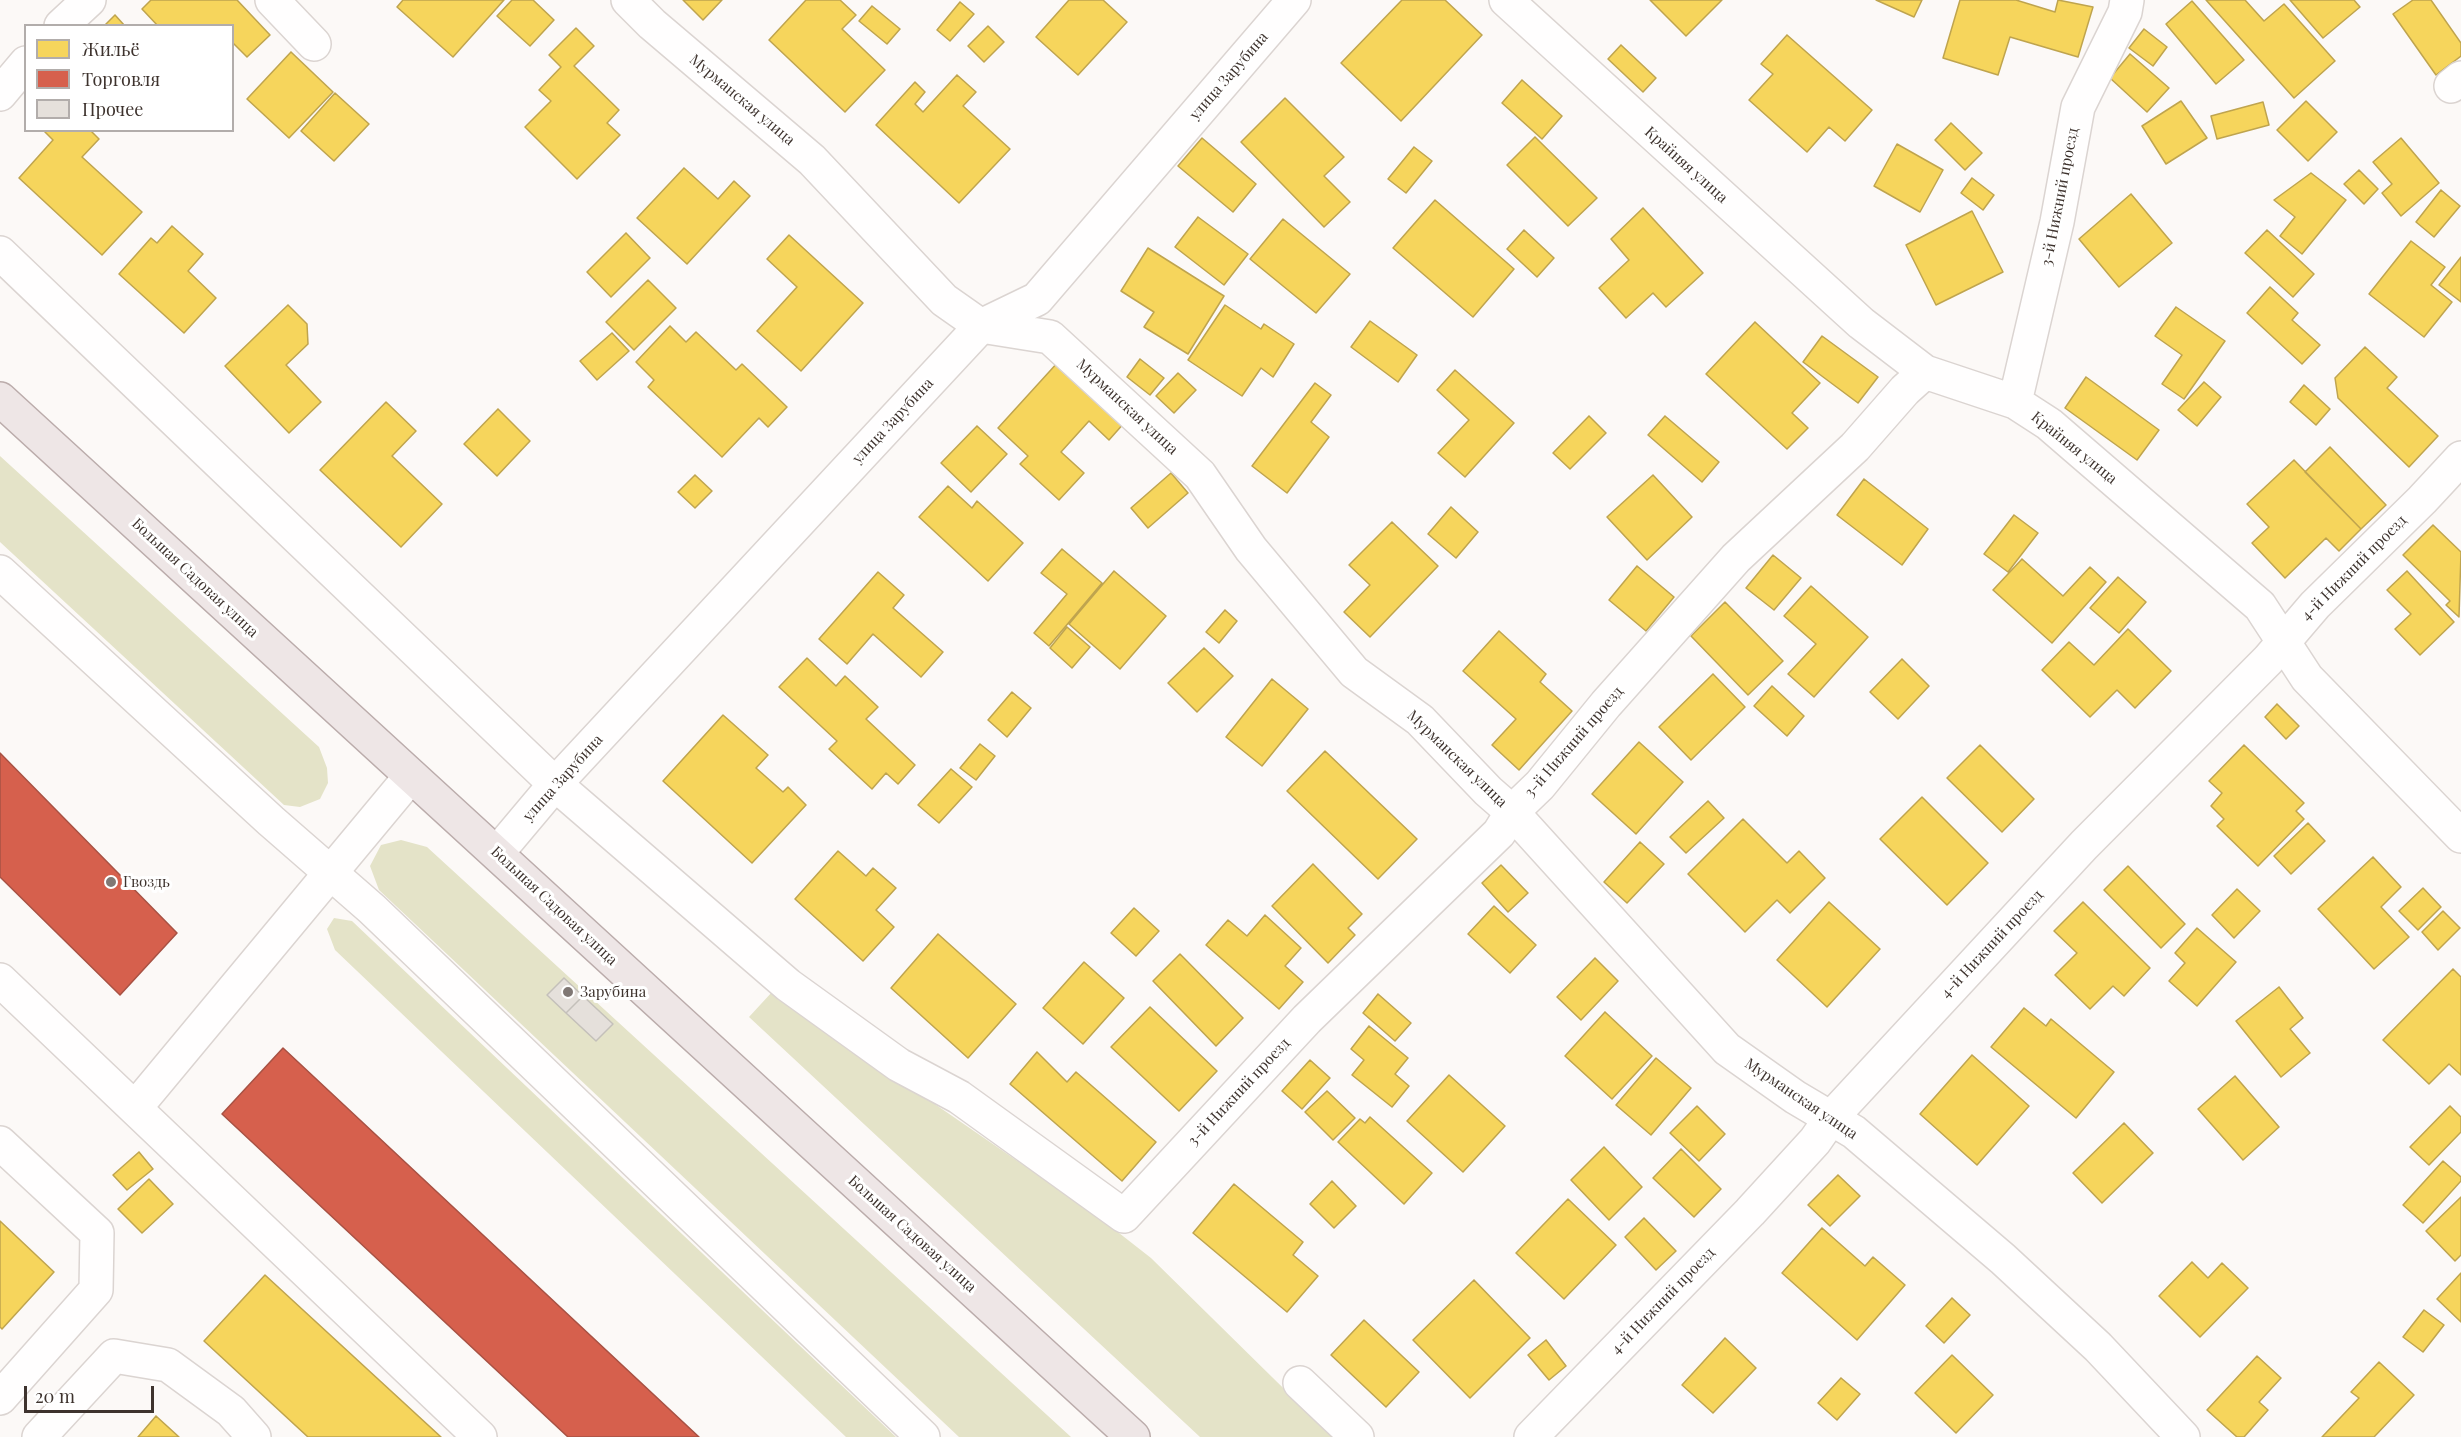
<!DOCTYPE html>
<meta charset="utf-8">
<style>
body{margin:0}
#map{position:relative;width:2461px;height:1437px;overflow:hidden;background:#fcf9f7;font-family:"Playfair Display",serif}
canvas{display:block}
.legend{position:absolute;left:24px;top:24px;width:210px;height:108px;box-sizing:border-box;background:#fff;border:2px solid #b2adab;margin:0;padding:8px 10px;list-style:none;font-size:18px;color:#3e332e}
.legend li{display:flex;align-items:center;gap:12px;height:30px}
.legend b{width:30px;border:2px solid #b2adab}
.scale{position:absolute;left:24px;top:1386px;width:130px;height:27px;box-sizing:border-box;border:3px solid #3e332e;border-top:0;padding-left:8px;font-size:18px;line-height:21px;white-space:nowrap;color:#3e332e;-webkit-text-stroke:4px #fff;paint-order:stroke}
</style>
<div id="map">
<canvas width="2461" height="1437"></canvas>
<ul class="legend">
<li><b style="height:16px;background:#f6d55c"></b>Жильё</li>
<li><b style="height:16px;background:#d6604d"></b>Торговля</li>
<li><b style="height:16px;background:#e5e0db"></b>Прочее</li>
</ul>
<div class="scale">20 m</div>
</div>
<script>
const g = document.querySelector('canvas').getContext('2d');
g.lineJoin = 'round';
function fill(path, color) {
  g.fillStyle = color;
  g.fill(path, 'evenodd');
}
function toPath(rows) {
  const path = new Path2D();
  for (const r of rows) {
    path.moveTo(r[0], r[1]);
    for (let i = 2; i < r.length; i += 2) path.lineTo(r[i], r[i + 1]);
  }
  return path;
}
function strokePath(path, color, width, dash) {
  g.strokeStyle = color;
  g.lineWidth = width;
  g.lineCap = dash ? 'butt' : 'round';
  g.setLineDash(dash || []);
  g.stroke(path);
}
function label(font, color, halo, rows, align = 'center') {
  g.font = font + ' "Playfair Display",serif';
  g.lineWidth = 6;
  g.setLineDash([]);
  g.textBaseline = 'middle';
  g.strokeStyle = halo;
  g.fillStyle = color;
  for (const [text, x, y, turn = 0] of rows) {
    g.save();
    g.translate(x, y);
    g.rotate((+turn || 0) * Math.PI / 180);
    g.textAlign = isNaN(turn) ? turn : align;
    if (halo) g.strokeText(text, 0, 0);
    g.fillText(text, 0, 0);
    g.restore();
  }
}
fill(toPath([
 [0,456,319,747,327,768,328,783,320,799,300,807,284,805,0,542],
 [401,840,427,847,1071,1437,959,1437,379,890,370,866,381,845],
 [334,918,352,921,896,1437,846,1437,335,950,327,929],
 [772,992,1096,1215,1151,1258,1333,1437,1200,1437,749,1017]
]), '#e4e3c8');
const homes = toPath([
 [151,0,237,0,270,35,247,57,232,42,232,26,158,26,142,9,151,0],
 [403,0,504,0,453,57,397,7,403,0],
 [512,0,533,0,554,20,530,46,497,16,512,0],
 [683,0,722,0,703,20,683,0],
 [806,0,840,0,856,15,842,29,885,70,845,112,769,40,806,0],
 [1069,0,1103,0,1127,22,1078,75,1036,37,1069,0],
 [1402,0,1445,0,1482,35,1401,121,1341,63,1402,0],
 [1650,0,1722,0,1686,36,1650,0],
 [1876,0,1922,0,1914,17,1876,0],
 [1960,0,2016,0,2055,12,2058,0,2093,7,2078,57,2010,37,1998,75,1943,58,1960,0],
 [2206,0,2245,0,2264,21,2284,4,2335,61,2294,98,2206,0],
 [2290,0,2354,0,2360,7,2323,38,2290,0],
 [2413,0,2431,0,2461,43,2461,56,2436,75,2393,14,2413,0],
 [2192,1,2244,60,2216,84,2166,24,2192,1],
 [960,2,974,14,950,41,937,30,960,2],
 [872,6,900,29,887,44,859,21,872,6],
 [115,15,125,26,104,26,115,15],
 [988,26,1004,42,984,62,968,46,988,26],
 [576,28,594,46,574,66,619,110,607,123,620,135,577,179,525,127,551,101,539,90,561,67,549,55,576,28],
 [2144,29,2167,47,2153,66,2129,48,2144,29],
 [1787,35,1872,110,1845,141,1829,127,1807,152,1749,100,1773,74,1761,64,1787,35],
 [1621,45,1656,78,1643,92,1608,59,1621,45],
 [291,52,333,92,289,138,247,99,291,52],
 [2130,54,2169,88,2147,112,2110,78,2130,54],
 [957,75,976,92,963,106,1010,149,959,203,876,125,915,82,925,92,915,104,923,112,957,75],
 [1522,80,1562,116,1542,139,1502,103,1522,80],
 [335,93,369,124,334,161,301,131,335,93],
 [1285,98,1344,157,1324,176,1350,202,1324,227,1241,142,1285,98],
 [2181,101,2207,138,2166,164,2142,126,2181,101],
 [2306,101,2337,132,2308,161,2277,130,2306,101],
 [2263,102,2269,125,2217,139,2211,116,2263,102],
 [1951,123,1982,153,1965,170,1935,140,1951,123],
 [43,130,90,130,99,139,82,157,142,212,102,255,19,178,53,140,43,130],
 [1535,137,1597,198,1568,226,1507,165,1535,137],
 [1202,138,1256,184,1233,212,1178,166,1202,138],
 [2401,138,2439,183,2401,216,2382,193,2392,184,2373,162,2401,138],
 [1897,144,1943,170,1920,212,1874,186,1897,144],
 [1414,147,1432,161,1406,193,1388,179,1414,147],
 [684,168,718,199,734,181,750,196,687,264,637,218,684,168],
 [2359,170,2378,189,2364,204,2344,184,2359,170],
 [2311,173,2346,200,2302,254,2280,236,2295,217,2274,200,2311,173],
 [1972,178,1994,195,1983,210,1961,193,1972,178],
 [2441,190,2460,206,2434,237,2416,222,2441,190],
 [2131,194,2172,243,2119,287,2079,239,2131,194],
 [1435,200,1514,269,1473,317,1393,248,1435,200],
 [1643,208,1703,273,1666,307,1653,293,1626,318,1599,288,1629,260,1611,239,1643,208],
 [1972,211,2003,272,1936,305,1906,245,1972,211],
 [1198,217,1248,254,1224,285,1175,247,1198,217],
 [1283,219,1350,274,1316,313,1250,259,1283,219],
 [172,226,203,254,188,271,216,298,184,333,119,274,151,238,157,243,172,226],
 [1524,230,1554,258,1537,277,1507,249,1524,230],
 [2267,230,2314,274,2293,297,2245,253,2267,230],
 [626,233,650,258,611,297,587,272,626,233],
 [789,235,863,303,801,371,757,331,797,287,767,259,789,235],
 [2411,241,2445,267,2431,285,2452,302,2424,337,2369,294,2411,241],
 [1148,248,1224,296,1188,354,1144,327,1154,312,1121,291,1148,248],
 [2461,257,2461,302,2439,285,2461,257],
 [648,280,676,308,634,350,606,322,648,280],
 [2270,287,2298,313,2292,320,2320,345,2302,364,2247,313,2270,287],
 [288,305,307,324,308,344,286,365,321,402,289,433,225,366,288,305],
 [1225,305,1261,329,1264,324,1294,344,1273,377,1261,368,1242,396,1188,360,1225,305],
 [2176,307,2225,341,2184,399,2162,384,2182,355,2155,336,2176,307],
 [1370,321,1417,355,1398,382,1351,347,1370,321],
 [1755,322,1820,383,1792,413,1808,428,1787,449,1706,374,1755,322],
 [670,326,686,342,696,332,736,370,742,364,787,407,768,427,759,418,722,457,648,387,654,380,636,362,670,326],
 [612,333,629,351,597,380,580,361,612,333],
 [1822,336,1878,377,1858,403,1803,362,1822,336],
 [2365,347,2397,377,2387,388,2438,436,2409,467,2338,398,2335,378,2365,347],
 [1140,359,1164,378,1150,395,1127,377,1140,359],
 [1059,361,1125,422,1109,440,1089,421,1061,452,1084,473,1059,500,1020,464,1028,456,998,428,1059,361],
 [1455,370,1514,423,1465,477,1438,453,1469,420,1437,390,1455,370],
 [1178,373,1196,390,1174,413,1156,396,1178,373],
 [2086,377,2159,430,2137,460,2065,408,2086,377],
 [2204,382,2221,397,2197,426,2178,410,2204,382],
 [1315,383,1331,395,1311,422,1329,437,1287,493,1252,466,1315,383],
 [2304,385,2330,409,2316,425,2290,402,2304,385],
 [386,402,416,431,392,456,442,504,401,547,320,470,386,402],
 [498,409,530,441,497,476,464,444,498,409],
 [1589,416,1606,433,1570,469,1553,453,1589,416],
 [1665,416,1719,462,1702,482,1648,435,1665,416],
 [977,426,1007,454,971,492,941,463,977,426],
 [2330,447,2386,505,2361,529,2305,472,2330,447],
 [2294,460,2361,529,2339,551,2326,538,2285,578,2252,543,2269,527,2247,504,2294,460],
 [1171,473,1188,493,1148,528,1131,508,1171,473],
 [695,475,712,491,695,508,678,492,695,475],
 [1653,475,1692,517,1647,560,1607,517,1653,475],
 [1864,479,1928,529,1902,565,1837,515,1864,479],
 [948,486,972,508,977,501,1023,543,988,581,919,517,948,486],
 [1451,507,1478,532,1456,558,1428,534,1451,507],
 [2014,515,2038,533,2008,572,1984,554,2014,515],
 [1392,522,1438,566,1370,637,1344,612,1370,585,1349,565,1392,522],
 [2433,525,2461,552,2459,617,2446,605,2450,601,2403,555,2433,525],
 [1062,549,1102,583,1049,646,1034,633,1067,594,1041,573,1062,549],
 [1773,555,1801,578,1774,610,1746,588,1773,555],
 [2022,559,2063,596,2090,567,2106,582,2052,643,1993,590,2022,559],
 [1637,566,1674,597,1646,631,1609,600,1637,566],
 [1114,571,1166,616,1120,669,1069,624,1114,571],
 [2407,571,2454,622,2420,655,2395,629,2411,614,2387,590,2407,571],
 [878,572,904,595,893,608,943,652,921,677,873,634,847,664,819,639,878,572],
 [2118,577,2146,602,2119,633,2090,608,2118,577],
 [1811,586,1868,637,1814,697,1788,674,1816,644,1784,616,1811,586],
 [1725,602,1783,661,1748,695,1691,636,1725,602],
 [1225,610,1237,621,1219,643,1206,632,1225,610],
 [1067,627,1090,647,1072,668,1050,648,1067,627],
 [2128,629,2171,671,2135,708,2117,690,2090,717,2042,670,2069,642,2094,665,2128,629],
 [1499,631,1546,674,1540,682,1572,711,1519,770,1492,745,1516,719,1463,671,1499,631],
 [1204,648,1233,676,1197,712,1168,683,1204,648],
 [807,658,836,686,845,676,878,707,866,719,915,765,898,784,886,773,872,789,829,749,837,741,779,687,807,658],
 [1902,659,1929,686,1898,719,1870,692,1902,659],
 [1713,674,1745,707,1691,760,1659,727,1713,674],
 [1272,679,1308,709,1262,766,1226,737,1272,679],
 [1772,686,1804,716,1787,736,1754,706,1772,686],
 [1012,692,1031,708,1007,737,988,720,1012,692],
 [2277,704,2299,726,2286,739,2265,717,2277,704],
 [723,715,768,755,756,768,783,792,788,787,806,805,752,863,663,781,723,715],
 [1639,742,1683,782,1636,834,1592,794,1639,742],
 [980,744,995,756,976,780,960,768,980,744],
 [1980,745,2034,799,2002,832,1947,778,1980,745],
 [2244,745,2304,803,2296,811,2304,819,2258,866,2217,826,2224,819,2211,806,2222,793,2209,781,2244,745],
 [1325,751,1417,839,1378,879,1287,791,1325,751],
 [951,769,972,787,939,823,918,805,951,769],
 [1922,797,1988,863,1947,905,1880,839,1922,797],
 [1708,801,1724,818,1686,853,1670,837,1708,801],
 [1743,819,1787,863,1799,851,1825,878,1790,913,1777,900,1745,932,1688,874,1743,819],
 [2308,823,2325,841,2291,874,2274,856,2308,823],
 [1640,842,1664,864,1627,903,1604,882,1640,842],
 [838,851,866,876,873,868,896,888,876,910,894,927,863,961,795,899,838,851],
 [2373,857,2401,887,2381,907,2409,937,2374,969,2318,909,2373,857],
 [1313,864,1362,914,1348,928,1355,935,1328,963,1272,906,1313,864],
 [1501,865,1528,893,1508,912,1482,883,1501,865],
 [2128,866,2185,924,2161,948,2104,890,2128,866],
 [2423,888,2441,907,2418,930,2399,911,2423,888],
 [2237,889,2260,911,2234,938,2212,915,2237,889],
 [1829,902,1880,949,1827,1007,1777,960,1829,902],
 [2083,902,2150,968,2124,996,2113,986,2090,1009,2055,975,2077,953,2054,931,2083,902],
 [1494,906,1536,945,1510,973,1468,934,1494,906],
 [1134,908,1159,931,1136,956,1111,933,1134,908],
 [2443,911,2460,928,2438,950,2422,932,2443,911],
 [1265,915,1301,948,1285,966,1303,982,1279,1009,1206,945,1228,920,1247,936,1265,915],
 [2197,928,2236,962,2197,1006,2169,981,2185,963,2175,953,2197,928],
 [938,934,1016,1004,968,1058,891,988,938,934],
 [1180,954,1243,1018,1216,1046,1153,981,1180,954],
 [1595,958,1618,981,1581,1020,1557,997,1595,958],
 [1084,962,1124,998,1083,1044,1043,1008,1084,962],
 [2453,969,2461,977,2461,1075,2449,1064,2429,1084,2383,1040,2453,969],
 [2279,987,2303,1018,2290,1029,2310,1053,2281,1077,2236,1021,2279,987],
 [1378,994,1411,1023,1395,1041,1363,1013,1378,994],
 [1150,1007,1217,1071,1179,1111,1111,1047,1150,1007],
 [2024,1008,2046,1026,2051,1019,2114,1072,2076,1118,1991,1047,2024,1008],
 [1605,1012,1652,1056,1612,1099,1565,1056,1605,1012],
 [1369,1026,1408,1058,1395,1074,1409,1086,1392,1107,1352,1075,1364,1060,1351,1049,1369,1026],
 [1037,1052,1067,1082,1076,1072,1156,1142,1122,1181,1010,1084,1037,1052],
 [1972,1055,2029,1106,1977,1165,1920,1114,1972,1055],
 [1656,1058,1691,1088,1651,1135,1616,1105,1656,1058],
 [1310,1060,1330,1078,1302,1109,1282,1091,1310,1060],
 [1449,1075,1505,1126,1463,1172,1407,1121,1449,1075],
 [2235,1076,2279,1127,2243,1160,2198,1109,2235,1076],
 [1327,1091,1355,1118,1333,1140,1305,1112,1327,1091],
 [1697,1106,1725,1134,1699,1161,1670,1133,1697,1106],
 [2450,1106,2461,1117,2461,1132,2429,1165,2410,1147,2450,1106],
 [1370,1117,1432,1173,1404,1204,1338,1142,1360,1119,1365,1123,1370,1117],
 [2124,1123,2153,1153,2102,1203,2073,1173,2124,1123],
 [1604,1147,1642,1187,1609,1220,1571,1180,1604,1147],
 [1681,1149,1721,1189,1694,1217,1653,1178,1681,1149],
 [139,1152,153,1169,127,1190,113,1175,139,1152],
 [2443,1161,2461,1177,2461,1181,2423,1223,2403,1205,2443,1161],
 [1838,1175,1860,1196,1830,1226,1808,1205,1838,1175],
 [149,1179,173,1204,142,1233,118,1209,149,1179],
 [1332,1181,1356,1206,1334,1228,1310,1204,1332,1181],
 [1234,1184,1303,1242,1293,1255,1318,1276,1287,1312,1193,1233,1234,1184],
 [2461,1197,2461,1255,2455,1261,2426,1231,2461,1197],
 [1568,1199,1616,1245,1564,1299,1516,1253,1568,1199],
 [1644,1218,1676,1251,1656,1270,1625,1237,1644,1218],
 [0,1221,54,1272,2,1329,0,1327,0,1221],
 [1822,1228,1865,1266,1873,1257,1905,1285,1857,1340,1782,1273,1822,1228],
 [2192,1262,2208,1278,2222,1263,2248,1288,2200,1337,2159,1296,2192,1262],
 [2461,1273,2461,1322,2437,1299,2461,1273],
 [265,1275,441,1437,308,1437,204,1341,265,1275],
 [1474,1280,1530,1338,1470,1398,1413,1340,1474,1280],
 [1952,1298,1970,1315,1944,1343,1926,1326,1952,1298],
 [2424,1310,2444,1325,2423,1352,2403,1337,2424,1310],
 [1364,1320,1419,1372,1386,1407,1331,1355,1364,1320],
 [1725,1338,1756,1368,1713,1413,1682,1385,1725,1338],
 [1546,1340,1566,1366,1549,1380,1528,1355,1546,1340],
 [1952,1355,1993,1395,1956,1433,1915,1393,1952,1355],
 [2257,1356,2281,1378,2259,1402,2268,1410,2244,1437,2237,1437,2207,1410,2257,1356],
 [2379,1362,2414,1395,2374,1437,2322,1437,2359,1398,2351,1392,2379,1362],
 [1841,1378,1860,1394,1837,1420,1818,1403,1841,1378],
 [156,1416,179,1437,138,1437,156,1416]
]);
fill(homes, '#f6d55c');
strokePath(homes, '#bfa44e', 1.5);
const shops = toPath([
 [0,753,177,933,120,995,0,877,0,753],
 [283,1048,699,1437,568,1437,222,1114,283,1048]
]);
fill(shops, '#d6604d');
strokePath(shops, '#a85244', 1.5);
const building = toPath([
 [564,978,583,996,566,1013,547,995,564,978],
 [583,996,613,1024,596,1041,566,1013,583,996]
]);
fill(building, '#e5e0db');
strokePath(building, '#c4c0ba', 1.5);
const minor = toPath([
 [272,0,314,44],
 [628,0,652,24,812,160,944,300,981,326,1050,337,1200,475,1251,549,1354,672,1420,720,1488,791,1512,812,1727,1049,1795,1097,1854,1132,2003,1259,2098,1347,2183,1437],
 [1506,0,1861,323,1925,372,2015,402,2049,424,2260,606,2307,678,2461,836],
 [61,26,89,0],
 [2451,86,2461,78],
 [0,94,26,63],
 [0,253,555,784,788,985,899,1065,959,1097,1124,1216,1307,1019,1499,833,1512,812,1540,785,1606,704,1736,558,1855,447,1905,390,1925,372],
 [2015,402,2057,222,2078,107,2125,12,2127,0],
 [0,572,271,821,372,909,923,1437],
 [497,853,555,784,981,326,1037,299,1294,0],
 [0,980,480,1437],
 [135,1108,411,776],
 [0,1143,97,1233,96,1290,0,1398],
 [1300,1383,1357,1437],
 [39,1437,114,1356,168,1365,231,1411,254,1437],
 [1531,1437,1750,1212,1815,1141,1831,1118,2084,845,2268,660,2315,605,2422,500,2461,458]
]);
const major = toPath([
 [0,399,1133,1437]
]);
strokePath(minor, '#dbd4d1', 36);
strokePath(major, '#bbacab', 36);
strokePath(minor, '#fffefe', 33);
strokePath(major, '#eee6e6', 33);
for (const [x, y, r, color] of [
 [111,882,6,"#807874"],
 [568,992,6,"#807874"]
]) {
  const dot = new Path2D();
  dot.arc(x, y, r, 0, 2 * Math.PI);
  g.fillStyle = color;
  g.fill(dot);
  strokePath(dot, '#fff', 2);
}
label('15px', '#3e332e', '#fff', [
 ["улица Зарубина",1229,76,-49],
 ["Мурманская улица",742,100,40],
 ["Крайняя улица",1686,165,42],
 ["3-й Нижний проезд",2060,197,-79],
 ["Мурманская улица",1127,407,43],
 ["улица Зарубина",893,421,-47],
 ["Крайняя улица",2074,448,39],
 ["4-й Нижний проезд",2354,568,-45],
 ["Большая Садовая улица",195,578,43],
 ["3-й Нижний проезд",1574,742,-49],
 ["Мурманская улица",1457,759,44],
 ["улица Зарубина",563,778,-48],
 ["Большая Садовая улица",554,906,43],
 ["4-й Нижний проезд",1992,944,-47],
 ["3-й Нижний проезд",1239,1092,-47],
 ["Мурманская улица",1801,1099,34],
 ["Большая Садовая улица",912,1234,42],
 ["4-й Нижний проезд",1663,1301,-46]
]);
label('15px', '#3e332e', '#fff', [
 ["Гвоздь",123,882],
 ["Зарубина",580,992]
], 'left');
</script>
